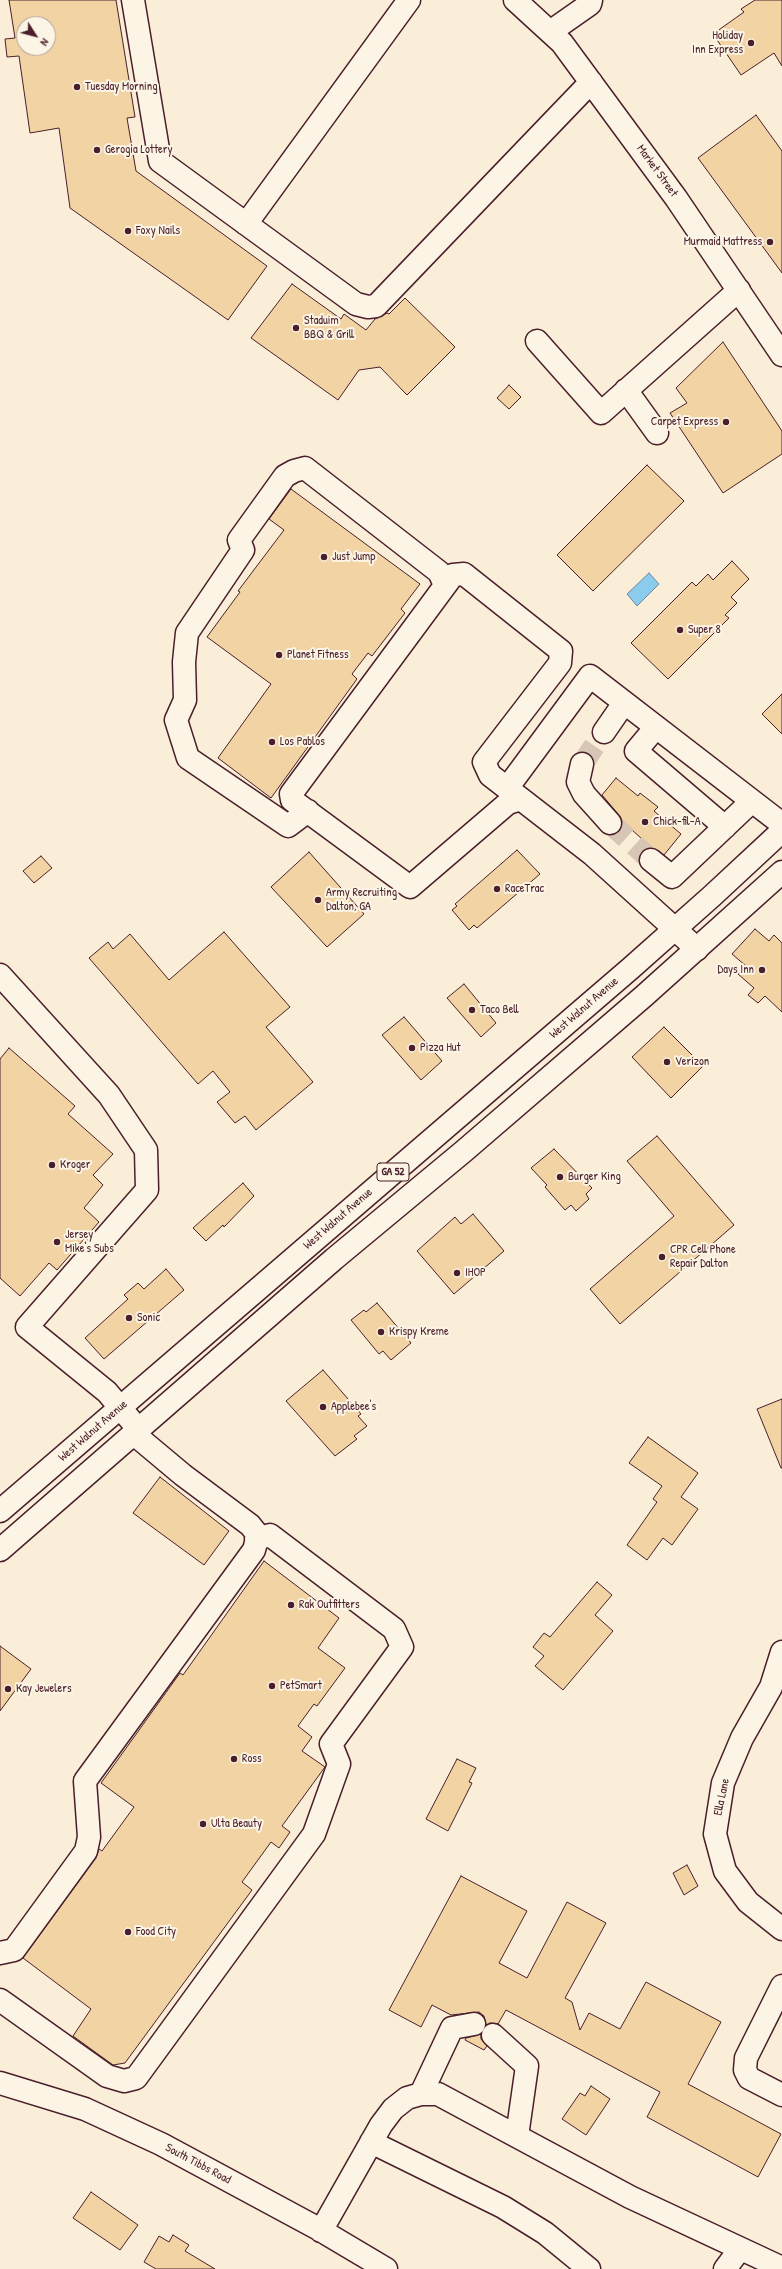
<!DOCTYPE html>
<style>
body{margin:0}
#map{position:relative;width:782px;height:2269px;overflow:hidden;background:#faeed8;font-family:"Patrick Hand",sans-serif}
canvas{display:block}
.north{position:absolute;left:16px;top:16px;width:40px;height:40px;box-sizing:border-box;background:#fcf5e5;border:1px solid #b59f9b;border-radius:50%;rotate:126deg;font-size:11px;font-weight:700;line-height:16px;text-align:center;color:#4a1f2b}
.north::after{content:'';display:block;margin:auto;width:14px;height:18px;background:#4a1f2b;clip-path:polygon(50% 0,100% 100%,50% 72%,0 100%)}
</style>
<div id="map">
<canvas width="782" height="2269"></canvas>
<div class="north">N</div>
</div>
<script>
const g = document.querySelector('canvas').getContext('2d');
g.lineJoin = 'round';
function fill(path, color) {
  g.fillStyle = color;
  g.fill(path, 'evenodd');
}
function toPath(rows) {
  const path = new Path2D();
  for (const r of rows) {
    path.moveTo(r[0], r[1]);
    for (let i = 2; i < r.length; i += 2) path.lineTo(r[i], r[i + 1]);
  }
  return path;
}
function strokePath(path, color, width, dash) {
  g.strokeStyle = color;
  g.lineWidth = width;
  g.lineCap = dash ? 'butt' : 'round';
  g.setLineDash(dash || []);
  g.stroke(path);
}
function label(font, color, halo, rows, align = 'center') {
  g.font = font + ' "Patrick Hand",sans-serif';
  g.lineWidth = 4;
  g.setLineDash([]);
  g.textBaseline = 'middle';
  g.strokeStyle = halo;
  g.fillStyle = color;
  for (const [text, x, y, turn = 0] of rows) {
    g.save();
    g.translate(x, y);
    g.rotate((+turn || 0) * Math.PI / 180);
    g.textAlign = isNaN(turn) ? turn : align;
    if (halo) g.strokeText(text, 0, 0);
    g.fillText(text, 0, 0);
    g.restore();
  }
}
const water = toPath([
 [649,573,659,584,637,606,627,594,649,573]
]);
fill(water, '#8bcbec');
strokePath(water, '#71869f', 1);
const building = toPath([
 [9,0,116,0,135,117,127,118,136,171,267,266,228,320,70,208,59,128,30,133,19,56,7,57,5,39,15,38,9,0],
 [24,24,48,24,48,48,24,48,24,24],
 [755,0,782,0,782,66,774,53,741,75,713,34,744,12,741,9,755,0],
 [756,115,782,151,782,273,698,158,756,115],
 [292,284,341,319,344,314,366,330,375,319,387,313,389,314,405,298,455,347,407,395,380,367,359,370,338,400,251,338,292,284],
 [723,342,782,431,782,454,723,493,670,413,687,403,676,388,723,342],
 [509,385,521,397,509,409,497,398,509,385],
 [647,465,684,501,593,591,557,555,647,465],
 [291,489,420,584,401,609,405,613,372,656,368,653,352,674,357,679,271,798,218,758,271,684,207,637,240,592,238,591,284,530,269,519,291,489],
 [732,561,749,579,731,597,737,603,725,615,729,618,668,679,631,643,692,582,696,586,708,574,713,580,732,561],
 [782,694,782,734,762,714,782,694],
 [616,778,638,796,640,793,658,807,654,811,681,834,664,855,652,848,622,821,619,815,602,795,616,778],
 [517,850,540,874,477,928,474,925,469,930,452,910,457,906,455,904,517,850],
 [309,852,364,914,327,947,271,887,309,852],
 [41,856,52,868,34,883,23,871,41,856],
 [755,929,769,941,774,935,782,943,782,1012,765,996,758,1003,748,995,754,988,738,974,746,966,732,954,755,929],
 [224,932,290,1007,266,1027,313,1082,256,1130,245,1116,235,1123,217,1102,230,1092,213,1071,198,1084,89,958,108,942,113,949,130,934,169,980,224,932],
 [464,984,496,1023,481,1037,447,998,464,984],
 [404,1017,442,1061,421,1080,382,1035,404,1017],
 [664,1027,703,1066,671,1098,632,1057,664,1027],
 [9,1048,75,1106,68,1114,113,1154,93,1175,103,1185,84,1208,99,1222,57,1270,49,1263,20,1296,0,1278,0,1059,9,1048],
 [657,1136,734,1225,620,1324,590,1289,674,1216,627,1161,657,1136],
 [554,1149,592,1188,586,1194,589,1199,576,1211,571,1205,565,1210,545,1187,547,1185,531,1168,554,1149],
 [243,1183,254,1196,224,1227,223,1225,206,1241,193,1228,243,1183],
 [473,1214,504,1251,454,1294,417,1251,455,1217,461,1224,473,1214],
 [166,1269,184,1290,104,1359,85,1338,128,1299,124,1295,138,1283,144,1289,166,1269],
 [377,1303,411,1343,391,1360,383,1351,379,1354,351,1320,364,1310,366,1312,377,1303],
 [323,1370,361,1414,358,1416,367,1426,354,1436,357,1439,335,1456,286,1401,323,1370],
 [782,1399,782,1468,781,1468,757,1409,782,1399],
 [648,1437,698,1473,681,1497,698,1509,672,1545,663,1538,647,1560,627,1545,657,1502,653,1499,662,1486,629,1463,648,1437],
 [160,1477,229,1531,204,1565,133,1513,160,1477],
 [264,1561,339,1618,318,1648,345,1668,317,1706,314,1704,298,1726,312,1737,302,1751,325,1767,282,1826,290,1832,279,1848,271,1842,242,1882,252,1890,125,2063,113,2065,73,2036,91,2009,23,1958,96,1858,99,1849,102,1851,134,1807,101,1783,180,1673,183,1675,264,1561],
 [597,1582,612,1595,595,1615,613,1631,563,1690,535,1666,544,1656,533,1647,544,1633,550,1637,597,1582],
 [0,1646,31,1669,0,1711,0,1646],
 [457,1759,476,1768,469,1782,472,1783,448,1831,426,1819,457,1759],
 [687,1865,698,1886,684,1895,673,1873,687,1865],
 [461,1876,527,1911,499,1963,527,1978,567,1902,606,1923,565,1998,572,2002,580,2030,589,2013,620,2029,646,1982,721,2022,688,2084,781,2134,758,2177,647,2117,660,2092,506,2010,498,2024,490,2023,486,2025,484,2016,479,2012,451,2015,432,2005,421,2027,389,2010,461,1876],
 [481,2034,481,2039,487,2046,484,2050,465,2040,466,2038,481,2034],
 [591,2086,610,2099,586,2135,562,2119,580,2093,585,2096,591,2086],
 [91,2192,138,2225,120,2250,73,2218,91,2192],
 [173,2235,189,2245,185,2251,215,2269,156,2269,144,2262,159,2236,169,2242,173,2235]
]);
fill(building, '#f1d3a4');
strokePath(building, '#4a1f2b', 1);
strokePath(toPath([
 [582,764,604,732],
 [610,823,651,860]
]), '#d7c5b5', 22, [22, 11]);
const minor = toPath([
 [133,0,160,161,356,304,368,307,376,306,591,82],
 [515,0,562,43,676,198,782,355],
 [550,32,590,4,591,0],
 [246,224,409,0],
 [537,341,601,413,739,290],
 [626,390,657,433],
 [656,727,636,751,725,827],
 [604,732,624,703],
 [582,764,578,782,584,794,610,823],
 [508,787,590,676,782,824],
 [521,799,490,775,484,762,560,663,561,651,464,574,453,575,291,794,292,800,410,887,508,803,521,799,592,854,697,949],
 [308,811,288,826,188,758,176,720,185,700,184,662,187,633,243,550,239,540,285,476,294,471,305,468,439,572,445,585],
 [651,860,672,877,751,802],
 [0,975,109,1095,146,1150,147,1190,27,1327,107,1392,139,1430],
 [782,1652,771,1687,742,1738,723,1783,715,1834,725,1871,748,1902,782,1929],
 [0,1953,14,1950,86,1851,89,1837,85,1781,254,1550,258,1535,250,1525,183,1475,140,1439,132,1436],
 [782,1986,746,2058,745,2070,749,2078,782,2095],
 [0,2000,107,2076,124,2081,136,2078,314,1834,339,1764,331,1744,402,1647,394,1629,270,1535,256,1539],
 [493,2035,527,2066,517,2136],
 [0,2083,85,2109,161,2144,317,2228,386,2269],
 [421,2094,452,2028,474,2024],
 [371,2142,503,2207,545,2233,589,2269],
 [321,2231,381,2125,393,2109,407,2098,421,2094,438,2094,630,2197,782,2268],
 [725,2269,740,2249]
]);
const major = toPath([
 [0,1511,631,968,712,896,782,831],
 [0,1550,334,1259,464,1151,644,996,782,872]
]);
strokePath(minor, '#4a1f2b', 25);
strokePath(major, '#4a1f2b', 25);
strokePath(minor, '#fcf5e5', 22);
strokePath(major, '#fcf5e5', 22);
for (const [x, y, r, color] of [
 [751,43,4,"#4a1f2b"],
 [77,87,4,"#4a1f2b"],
 [97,150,4,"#4a1f2b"],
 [128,231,4,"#4a1f2b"],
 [770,242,4,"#4a1f2b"],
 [296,328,4,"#4a1f2b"],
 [726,422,4,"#4a1f2b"],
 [324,557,4,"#4a1f2b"],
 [680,630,4,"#4a1f2b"],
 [279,655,4,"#4a1f2b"],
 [272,742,4,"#4a1f2b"],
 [645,822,4,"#4a1f2b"],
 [497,889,4,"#4a1f2b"],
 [318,900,4,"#4a1f2b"],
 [762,970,4,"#4a1f2b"],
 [472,1010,4,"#4a1f2b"],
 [412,1048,4,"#4a1f2b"],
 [667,1062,4,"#4a1f2b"],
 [52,1165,4,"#4a1f2b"],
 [560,1177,4,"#4a1f2b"],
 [57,1242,4,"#4a1f2b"],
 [662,1257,4,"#4a1f2b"],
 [457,1273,4,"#4a1f2b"],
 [129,1318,4,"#4a1f2b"],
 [381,1332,4,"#4a1f2b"],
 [323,1407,4,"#4a1f2b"],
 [291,1605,4,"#4a1f2b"],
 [272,1686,4,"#4a1f2b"],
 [8,1689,4,"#4a1f2b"],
 [234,1759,4,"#4a1f2b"],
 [203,1824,4,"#4a1f2b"],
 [128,1932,4,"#4a1f2b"]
]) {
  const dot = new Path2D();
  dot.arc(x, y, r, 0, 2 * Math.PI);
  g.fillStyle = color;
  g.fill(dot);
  strokePath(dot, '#fcf5e5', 1.5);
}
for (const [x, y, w] of [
 [393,1172,32]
]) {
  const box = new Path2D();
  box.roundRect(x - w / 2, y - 9, w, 18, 3);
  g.fillStyle = '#fcf5e5';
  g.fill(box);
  strokePath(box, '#4a1f2b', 1);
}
label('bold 11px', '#4a1f2b', null, [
 ["GA 52",393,1172]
]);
label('12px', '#4a1f2b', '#fcf5e5', [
 ["Holiday",743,36,"right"],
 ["Inn Express",743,50,"right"],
 ["Tuesday Morning",85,87],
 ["Gerogia Lottery",105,150],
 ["Foxy Nails",136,231],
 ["Murmaid Mattress",762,242,"right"],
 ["Staduim",304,321],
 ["BBQ & Grill",304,335],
 ["Carpet Express",718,422,"right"],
 ["Just Jump",332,557],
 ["Super 8",688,630],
 ["Planet Fitness",287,655],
 ["Los Pablos",280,742],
 ["Chick-fil-A",653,822],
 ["RaceTrac",505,889],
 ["Army Recruiting",326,893],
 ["Dalton, GA",326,907],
 ["Days Inn",754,970,"right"],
 ["Taco Bell",480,1010],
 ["Pizza Hut",420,1048],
 ["Verizon",675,1062],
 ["Kroger",60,1165],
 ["Burger King",568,1177],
 ["Jersey",65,1235],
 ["Mike's Subs",65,1249],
 ["CPR Cell Phone",670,1250],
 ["Repair Dalton",670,1264],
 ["IHOP",465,1273],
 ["Sonic",137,1318],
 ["Krispy Kreme",389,1332],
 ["Applebee's",331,1407],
 ["Rak Outfitters",299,1605],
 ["PetSmart",280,1686],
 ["Kay Jewelers",16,1689],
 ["Ross",242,1759],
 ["Ulta Beauty",211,1824],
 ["Food City",136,1932]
], 'left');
label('12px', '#4a1f2b', '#fcf5e5', [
 ["Market Street",657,171,54],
 ["West Walnut Avenue",584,1008,-41],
 ["West Walnut Avenue",338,1219,-41],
 ["West Walnut Avenue",93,1431,-41],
 ["Ella Lane",722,1797,-78],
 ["South Tibbs Road",198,2164,28]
]);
</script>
